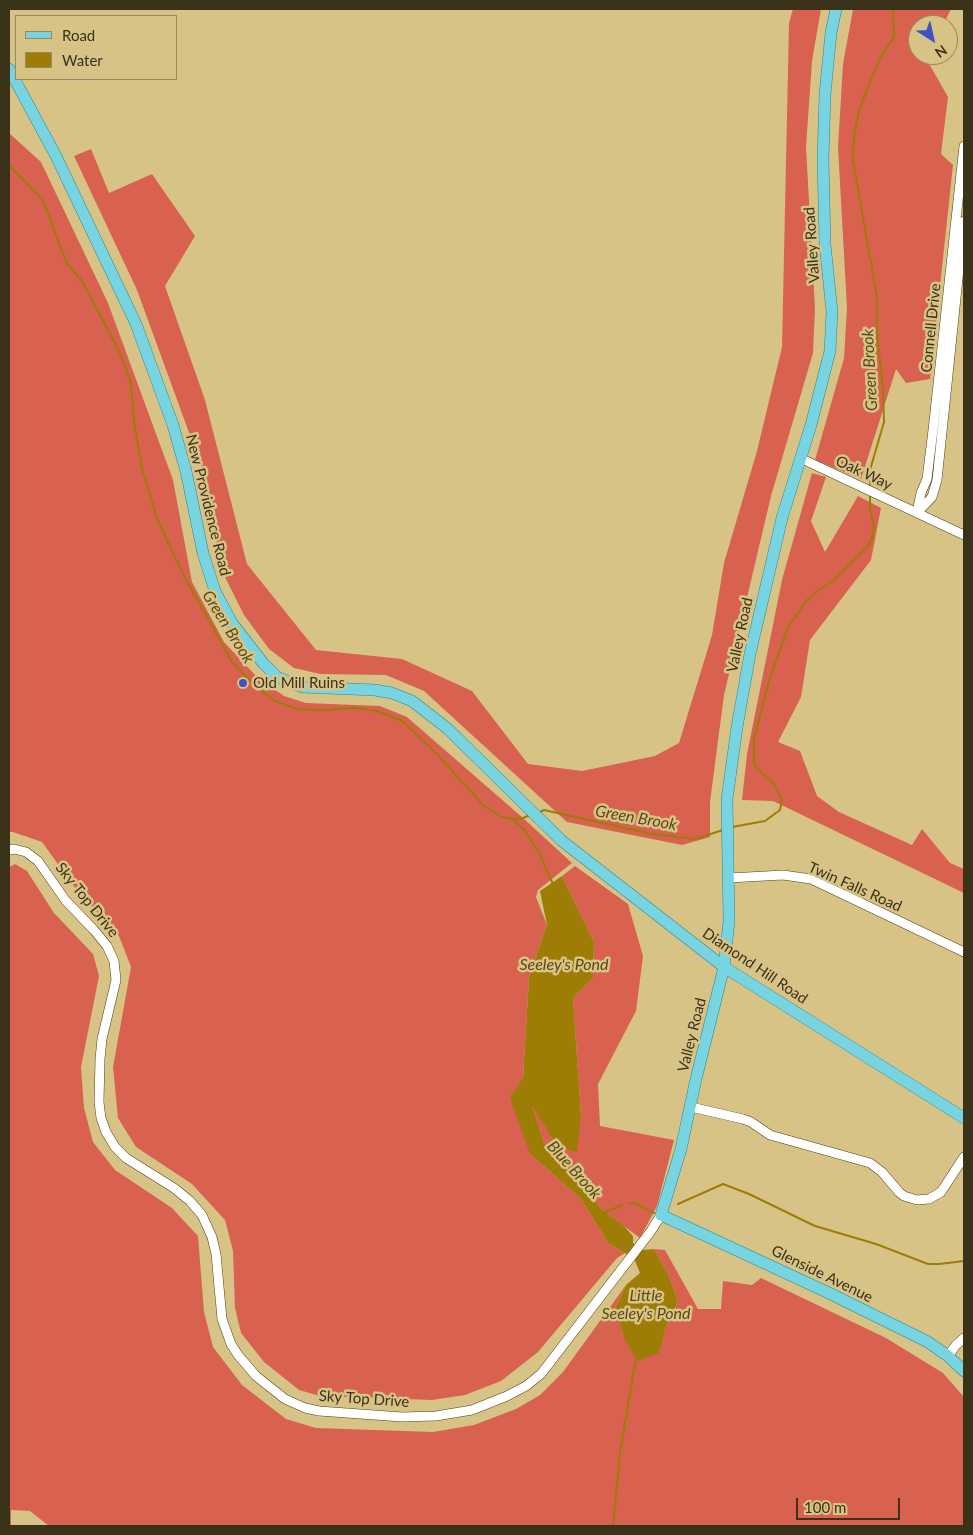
<!DOCTYPE html>
<style>
body{margin:0}
#map{position:relative;width:973px;height:1535px;overflow:hidden;background:#d8c387;font-family:Lato,sans-serif}
canvas{display:block}
.frame{position:absolute;inset:0;border:10px solid #3b321a;pointer-events:none}
.legend{position:absolute;left:15px;top:15px;width:162px;height:65px;box-sizing:border-box;background:#d8c387;border:1px solid #99895b;margin:0;padding:6px 9px;list-style:none;font-size:15px;color:#3b321a}
.legend li{display:flex;align-items:center;gap:10px;height:25px}
.legend b{width:25px;border:1px solid #99895b}
.north{position:absolute;left:908px;top:15px;width:50px;height:50px;box-sizing:border-box;background:#d8c387;border:1px solid #99895b;border-radius:50%;rotate:145deg;font-size:14px;font-weight:700;line-height:20px;text-align:center;color:#3b321a}
.north::after{content:'';display:block;margin:auto;width:18px;height:22px;background:#3d52c5;clip-path:polygon(50% 0,100% 100%,50% 72%,0 100%)}
.scale{position:absolute;left:796px;top:1498px;width:104px;height:22px;box-sizing:border-box;border:2px solid #3b321a;border-top:0;padding-left:6px;font-size:15px;line-height:18px;white-space:nowrap;color:#3b321a;-webkit-text-stroke:4px #d8c387;paint-order:stroke}
</style>
<div id="map">
<canvas width="973" height="1535"></canvas>
<div class="frame"></div>
<ul class="legend">
<li><b style="height:6px;background:#79d4e1"></b>Road</li>
<li><b style="height:14px;background:#9d7d05"></b>Water</li>
</ul>
<div class="north">N</div>
<div class="scale">100 m</div>
</div>
<script>
const g = document.querySelector('canvas').getContext('2d');
g.lineJoin = 'round';
function fill(path, color) {
  g.fillStyle = color;
  g.fill(path, 'evenodd');
}
function toPath(rows) {
  const path = new Path2D();
  for (const r of rows) {
    path.moveTo(r[0], r[1]);
    for (let i = 2; i < r.length; i += 2) path.lineTo(r[i], r[i + 1]);
  }
  return path;
}
function strokePath(path, color, width, dash) {
  g.strokeStyle = color;
  g.lineWidth = width;
  g.lineCap = dash ? 'butt' : 'round';
  g.setLineDash(dash || []);
  g.stroke(path);
}
function label(font, color, halo, rows, align = 'center') {
  g.font = font + ' Lato,sans-serif';
  g.lineWidth = 5;
  g.setLineDash([]);
  g.textBaseline = 'middle';
  g.strokeStyle = halo;
  g.fillStyle = color;
  for (const [text, x, y, turn = 0] of rows) {
    g.save();
    g.translate(x, y);
    g.rotate((+turn || 0) * Math.PI / 180);
    g.textAlign = isNaN(turn) ? turn : align;
    if (halo) g.strokeText(text, 0, 0);
    g.fillText(text, 0, 0);
    g.restore();
  }
}
fill(toPath([
 [793,9,821,9,812,61,806,147,815,309,813,353,771,496,724,695,710,802,710,837,682,845,567,822,424,691,386,675,320,674,294,668,269,649,244,615,222,571,203,471,137,290,74,156,91,149,109,193,152,174,195,236,165,286,205,400,247,564,316,650,402,659,472,691,528,764,582,771,655,756,679,743,712,635,724,563,757,451,782,347,789,23],
 [853,9,951,9,943,25,918,25,918,55,929,55,927,60,948,97,941,154,953,165,930,379,906,383,896,369,861,479,815,460,844,358,847,308,838,147,843,64],
 [9,133,41,162,108,303,173,480,192,582,224,642,257,677,284,696,306,703,380,706,407,717,523,818,572,863,538,890,536,897,547,925,529,977,523,1078,530,1154,580,1198,609,1244,625,1253,617,1258,538,1352,501,1381,465,1395,432,1400,320,1396,299,1390,264,1362,241,1333,235,1308,233,1251,225,1220,192,1184,136,1147,118,1118,113,1067,131,967,119,936,78,892,42,842,13,832,9,832],
 [812,473,826,477,811,521,825,552,858,496,881,508,871,560,810,640,801,697,778,742,800,751,817,796,839,812,912,845,922,829,950,863,964,869,964,893,773,801,742,800,747,754,782,580],
 [15,864,27,871,54,913,93,954,99,976,81,1067,84,1108,93,1142,115,1170,172,1208,198,1236,204,1312,213,1347,242,1385,286,1419,316,1428,433,1432,474,1425,516,1409,540,1395,563,1372,626,1285,615,1309,624,1338,658,1353,666,1327,678,1301,668,1274,654,1249,665,1250,698,1309,721,1309,723,1281,752,1285,761,1278,886,1338,943,1373,964,1397,964,1526,49,1526,30,1511,11,1510,11,1526,9,1526,9,867],
 [575,866,628,904,643,956,636,1011,598,1084,600,1126,674,1140,657,1206,640,1238,601,1209,589,1192,592,1181,578,1175,544,1143,531,1102,554,1142,581,1115,573,998,593,978,594,942,562,876]
]), '#d8624f');
fill(toPath([
 [562,876,594,942,593,978,573,998,581,1115,577,1152,569,1150,554,1142,532,1105,544,1143,578,1175,601,1209,623,1225,633,1236,633,1243,643,1250,654,1249,668,1274,678,1301,666,1327,659,1353,637,1361,624,1338,615,1309,626,1285,640,1273,635,1261,625,1253,609,1244,580,1198,530,1154,510,1098,523,1078,529,977,547,925,540,891]
]), '#9d7d05');
strokePath(toPath([
 [9,165,43,200,66,262,82,281,118,349,130,379,135,428,142,469,158,521,183,574,232,662,255,686,275,701,297,709,321,710,354,708,373,710,401,720,437,754,484,806,502,817,512,819,523,818,530,815],
 [870,488,870,470,884,422,883,387,877,334,877,297,853,161,854,136,859,110,879,60,894,37,893,9],
 [540,812,544,810,647,833,695,839,723,830],
 [512,819,525,830,539,853,553,884],
 [732,827,765,821,780,810,782,800,774,784,754,765,754,739,769,681,788,627,807,600,817,591,833,581,868,546,872,538,874,527,870,509,870,495],
 [629,1203,636,1204,654,1213],
 [678,1204,723,1184,749,1194,815,1226,876,1244,928,1264,939,1264,964,1261],
 [603,1213,622,1205],
 [613,1526,620,1453,636,1358]
]), '#9d7d05', 2);
const minor = toPath([
 [800,458,964,535],
 [917,512,921,493,927,479,933,430,964,146],
 [918,512,932,497,937,480,964,221],
 [9,850,14,849,26,852,38,861,66,901,94,930,107,946,114,961,116,980,102,1039,100,1059,99,1102,101,1118,106,1132,115,1147,126,1158,174,1188,190,1201,202,1215,212,1237,216,1254,222,1319,231,1344,238,1355,256,1376,285,1399,305,1408,319,1411,402,1417,436,1416,472,1410,507,1396,526,1386,541,1374,651,1231,661,1215],
 [729,878,783,875,811,879,964,952],
 [691,1107,743,1119,751,1122,770,1135,870,1163,882,1172,899,1192,904,1196,917,1200,929,1199,941,1192,964,1157],
 [948,1356,956,1345,964,1338]
]);
const major = toPath([
 [836,9,831,33,825,94,823,159,825,244,832,312,830,351,811,425,782,518,750,654,737,727,727,799,729,921,724,967,696,1079,681,1149,661,1215,829,1293,928,1342,948,1356,964,1371],
 [9,69,56,156,136,324,173,425,186,471,203,553,215,591,232,623,263,663,277,677,302,687,375,690,392,693,412,701,448,729,562,841,724,967,964,1118]
]);
strokePath(minor, '#4f4013', 10);
strokePath(major, '#29888e', 12);
strokePath(minor, '#fff', 9);
strokePath(major, '#79d4e1', 11);
for (const [x, y, r, color] of [
 [243,683,5,"#3d52c5"]
]) {
  const dot = new Path2D();
  dot.arc(x, y, r, 0, 2 * Math.PI);
  g.fillStyle = color;
  g.fill(dot);
  strokePath(dot, '#d8c387', 2);
}
label('15px', '#3b321a', '#d8c387', [
 ["Valley Road",812,245,-94],
 ["Connell Drive",931,328,-84],
 ["Oak Way",864,473,25],
 ["New Providence Road",208,505,76],
 ["Valley Road",740,635,-78],
 ["Twin Falls Road",855,887,24],
 ["Sky Top Drive",87,900,51],
 ["Diamond Hill Road",755,966,34],
 ["Valley Road",692,1035,-76],
 ["Glenside Avenue",822,1274,26],
 ["Sky Top Drive",364,1399,4]
]);
label('15px', '#3b321a', '#d8c387', [
 ["Old Mill Ruins",253,683]
], 'left');
label('italic 16px', '#5a4914', '#d8c387', [
 ["Green Brook",870,370,-93],
 ["Green Brook",228,627,58],
 ["Green Brook",636,818,10],
 ["Seeley's Pond",564,965],
 ["Blue Brook",574,1170,48],
 ["Little",646,1296],
 ["Seeley's Pond",646,1314]
]);
</script>
